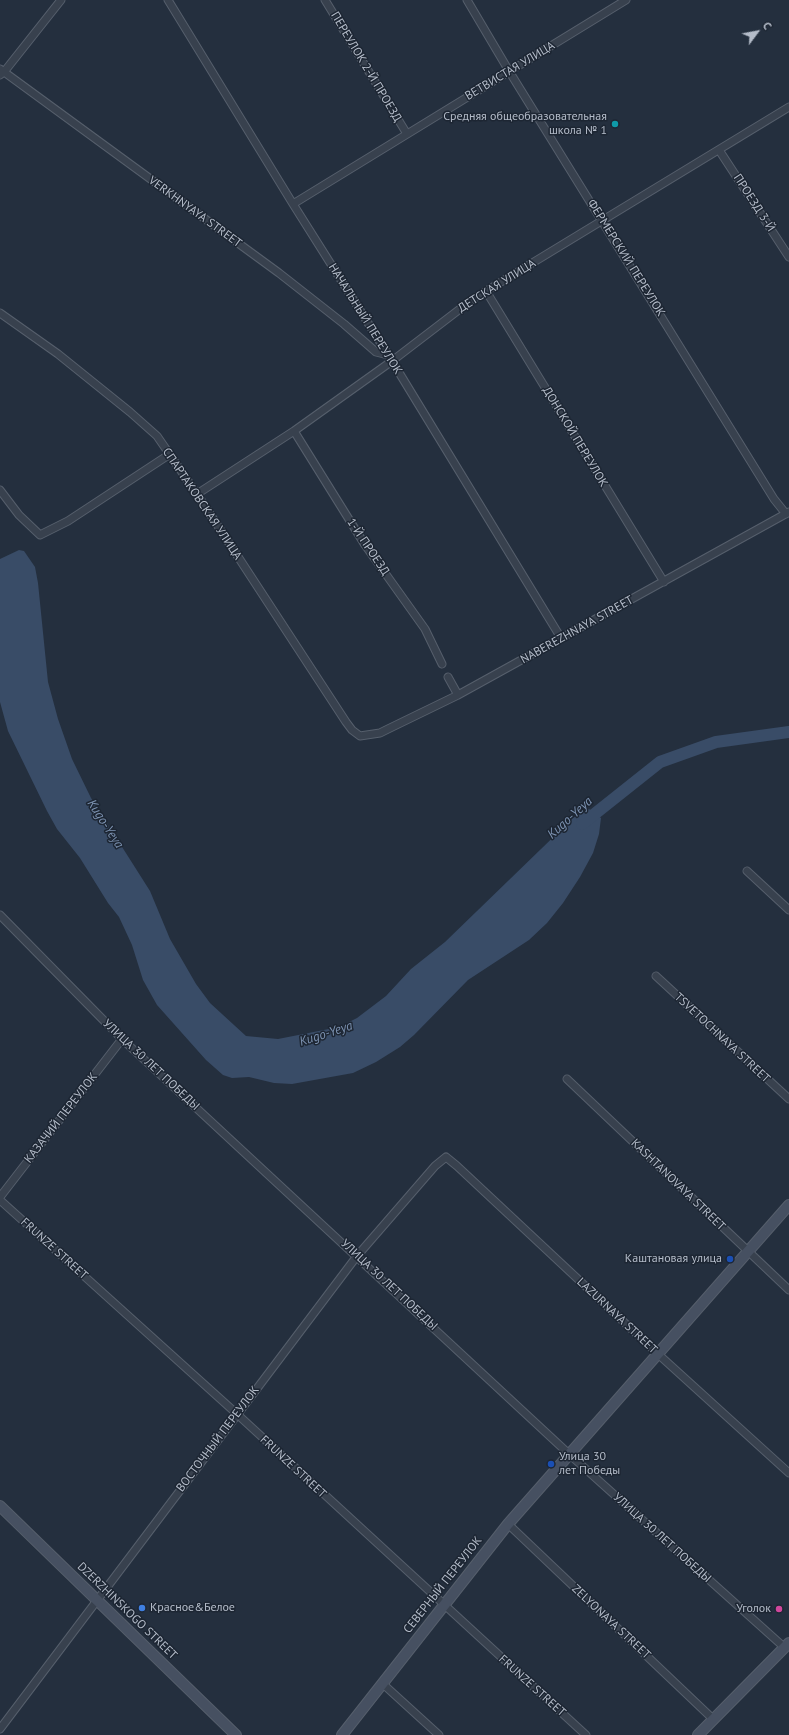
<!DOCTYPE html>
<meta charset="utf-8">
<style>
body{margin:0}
#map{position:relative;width:789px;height:1735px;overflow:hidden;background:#242f3e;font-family:"PT Sans",sans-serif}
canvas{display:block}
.north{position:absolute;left:737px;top:12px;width:40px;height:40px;-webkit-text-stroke:3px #1d2633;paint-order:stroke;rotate:58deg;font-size:11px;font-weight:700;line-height:16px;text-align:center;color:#b4bcc9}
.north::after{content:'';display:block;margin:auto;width:14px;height:18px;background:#b4bcc9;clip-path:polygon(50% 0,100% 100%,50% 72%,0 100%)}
</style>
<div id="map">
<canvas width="789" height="1735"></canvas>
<div class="north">С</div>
</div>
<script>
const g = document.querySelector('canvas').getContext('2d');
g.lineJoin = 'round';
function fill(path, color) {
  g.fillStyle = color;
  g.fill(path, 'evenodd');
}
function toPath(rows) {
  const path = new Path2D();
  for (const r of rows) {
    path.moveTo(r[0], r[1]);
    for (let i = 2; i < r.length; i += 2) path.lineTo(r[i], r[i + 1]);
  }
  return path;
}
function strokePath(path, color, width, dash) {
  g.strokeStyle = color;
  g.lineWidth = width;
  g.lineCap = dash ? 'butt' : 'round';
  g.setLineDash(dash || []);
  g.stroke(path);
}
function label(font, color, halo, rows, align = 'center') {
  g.font = font + ' "PT Sans",sans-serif';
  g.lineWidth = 3;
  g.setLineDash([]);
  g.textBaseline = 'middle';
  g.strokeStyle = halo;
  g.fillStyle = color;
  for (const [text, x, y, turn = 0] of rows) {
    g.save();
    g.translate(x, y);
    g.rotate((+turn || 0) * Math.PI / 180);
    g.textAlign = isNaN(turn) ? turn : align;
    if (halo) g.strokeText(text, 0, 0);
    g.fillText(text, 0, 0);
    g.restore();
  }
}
fill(toPath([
 [19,550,24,551,35,567,38,583,48,682,58,719,72,759,91,798,150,891,170,939,196,984,210,1003,246,1036,278,1039,339,1027,357,1018,386,996,411,969,445,942,573,818,589,809,601,818,599,834,593,853,580,877,563,903,547,923,529,940,468,980,414,1035,400,1047,376,1062,353,1073,292,1084,274,1083,249,1077,232,1078,223,1075,206,1060,157,1005,143,980,132,945,119,917,108,903,80,858,57,829,47,811,8,731,0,702,0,559]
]), '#394c67');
strokePath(toPath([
 [582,824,660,762,716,742,789,732]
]), '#394c67', 12);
const street = toPath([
 [168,0,293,204,392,361,561,638],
 [325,0,407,134],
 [467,0,509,71,774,499,786,514],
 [0,69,279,273,344,324,376,352,388,355],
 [0,75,4,72,61,0],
 [719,150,789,257],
 [293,204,626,0],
 [486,291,664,582],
 [0,313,58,354,130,412,157,436,197,494,346,722,352,730,360,736,380,733,388,729,458,695,789,512],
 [294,431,365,545,425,629,442,664],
 [0,490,19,515,40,535,68,521,170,454],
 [197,494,294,431,392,361,473,299,789,107],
 [448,677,458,695],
 [747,871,789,910],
 [0,915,122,1039,569,1454,785,1648],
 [656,976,789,1099],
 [567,1079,789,1290],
 [0,1197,122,1039],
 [0,1200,237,1414,586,1735],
 [508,1524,714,1720],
 [383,1684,439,1735],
 [0,1729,357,1256,435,1166,446,1157,457,1166,658,1354,789,1473]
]);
const secondary = toPath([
 [0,1506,236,1735],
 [342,1735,508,1524,789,1205],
 [698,1735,789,1643]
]);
strokePath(street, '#565f6c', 9);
strokePath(secondary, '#565f6c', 12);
strokePath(street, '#38414e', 7);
strokePath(secondary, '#465061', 10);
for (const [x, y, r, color] of [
 [615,124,4,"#0f9aa8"],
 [730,1259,4,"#1a4fb4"],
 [551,1464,4,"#1a4fb4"],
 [142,1608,4,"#3f7fe0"],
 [779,1609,4,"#d1479c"]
]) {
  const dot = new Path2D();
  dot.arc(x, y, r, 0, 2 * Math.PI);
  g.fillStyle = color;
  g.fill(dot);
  strokePath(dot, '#1d2633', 1.5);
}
label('12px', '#b4bcc9', '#1d2633', [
 ["ПЕРЕУЛОК 2-Й ПРОЕЗД",366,67,59],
 ["ВЕТВИСТАЯ УЛИЦА",510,71,-31],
 ["ПРОЕЗД 3-Й",754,203,57],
 ["VERKHNYAYA STREET",195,212,36],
 ["ФЕРМЕРСКИЙ ПЕРЕУЛОК",626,258,58],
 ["ДЕТСКАЯ УЛИЦА",497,286,-32],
 ["НАЧАЛЬНЫЙ ПЕРЕУЛОК",365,319,58],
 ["ДОНСКОЙ ПЕРЕУЛОК",575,437,59],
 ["СПАРТАКОВСКАЯ УЛИЦА",202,504,56],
 ["1-Й ПРОЕЗД",368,547,56],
 ["NABEREZHNAYA STREET",577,630,-29],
 ["TSVETOCHNAYA STREET",722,1038,43],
 ["УЛИЦА 30 ЛЕТ ПОБЕДЫ",151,1065,43],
 ["КАЗАЧИЙ ПЕРЕУЛОК",61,1118,-52],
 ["KASHTANOVAYA STREET",678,1185,44],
 ["FRUNZE STREET",54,1249,42],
 ["УЛИЦА 30 ЛЕТ ПОБЕДЫ",389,1285,43],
 ["LAZURNAYA STREET",617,1316,43],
 ["ВОСТОЧНЫЙ ПЕРЕУЛОК",218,1439,-53],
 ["FRUNZE STREET",293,1467,43],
 ["УЛИЦА 30 ЛЕТ ПОБЕДЫ",662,1538,42],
 ["СЕВЕРНЫЙ ПЕРЕУЛОК",443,1585,-52],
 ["DZERZHINSKOGO STREET",127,1611,44],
 ["ZELYONAYA STREET",611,1622,43],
 ["FRUNZE STREET",532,1686,42]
]);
label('12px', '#b4bcc9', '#1d2633', [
 ["Средняя общеобразовательная",607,117],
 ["школа № 1",607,131],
 ["Каштановая улица",722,1259],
 ["Улица 30",559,1457,"left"],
 ["лет Победы",559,1471,"left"],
 ["Красное&Белое",150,1608,"left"],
 ["Уголок",771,1609]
], 'right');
label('italic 13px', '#7c92b1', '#1d2633', [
 ["Kugo-Yeya",570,818,-42],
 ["Kugo-Yeya",105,824,57],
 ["Kugo-Yeya",326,1034,-18]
]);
</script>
